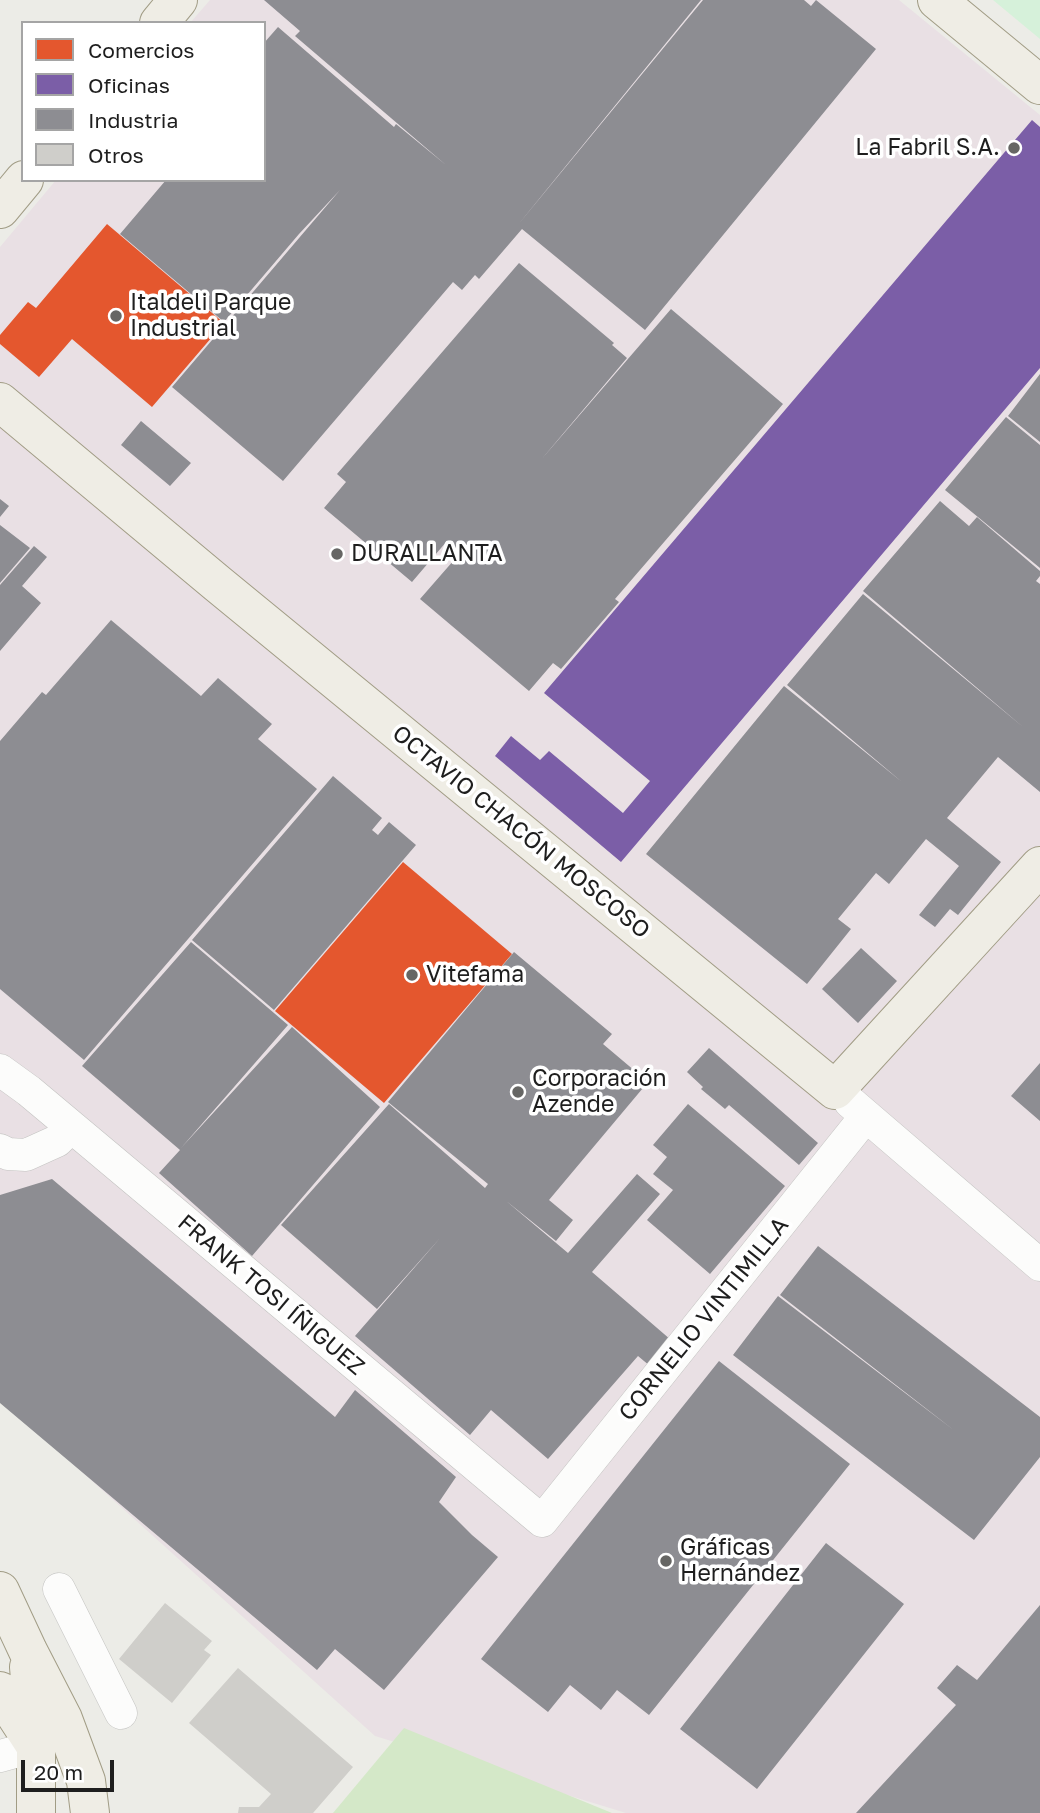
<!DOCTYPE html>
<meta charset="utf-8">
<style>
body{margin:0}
#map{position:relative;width:1040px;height:1813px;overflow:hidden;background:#ecece7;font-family:"Golos Text",sans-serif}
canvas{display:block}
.legend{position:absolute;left:21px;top:21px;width:245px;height:161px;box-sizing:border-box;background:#fff;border:2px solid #a5a5a5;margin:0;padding:9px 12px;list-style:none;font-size:21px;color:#1e1e1e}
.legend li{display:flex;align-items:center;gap:14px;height:35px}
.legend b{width:35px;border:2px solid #a5a5a5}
.scale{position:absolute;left:21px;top:1760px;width:93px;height:32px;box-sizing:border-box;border:4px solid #1e1e1e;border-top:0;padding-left:9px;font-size:21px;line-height:24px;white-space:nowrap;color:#1e1e1e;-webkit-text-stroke:5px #fff;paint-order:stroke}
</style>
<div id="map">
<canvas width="1040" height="1813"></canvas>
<ul class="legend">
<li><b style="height:19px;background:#e4572e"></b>Comercios</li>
<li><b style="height:19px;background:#7b5ea7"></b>Oficinas</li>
<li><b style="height:19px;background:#8d8d92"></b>Industria</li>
<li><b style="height:19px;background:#cfceca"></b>Otros</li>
</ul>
<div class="scale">20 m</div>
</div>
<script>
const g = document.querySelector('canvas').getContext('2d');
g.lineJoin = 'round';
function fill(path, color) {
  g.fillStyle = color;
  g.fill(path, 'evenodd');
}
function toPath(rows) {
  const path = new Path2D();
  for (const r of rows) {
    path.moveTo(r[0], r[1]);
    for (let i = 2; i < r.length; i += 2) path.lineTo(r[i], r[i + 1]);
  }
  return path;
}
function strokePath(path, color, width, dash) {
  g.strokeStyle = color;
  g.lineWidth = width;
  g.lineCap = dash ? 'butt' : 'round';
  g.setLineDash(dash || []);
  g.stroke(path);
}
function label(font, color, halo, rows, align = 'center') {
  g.font = font + ' "Golos Text",sans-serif';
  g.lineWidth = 7;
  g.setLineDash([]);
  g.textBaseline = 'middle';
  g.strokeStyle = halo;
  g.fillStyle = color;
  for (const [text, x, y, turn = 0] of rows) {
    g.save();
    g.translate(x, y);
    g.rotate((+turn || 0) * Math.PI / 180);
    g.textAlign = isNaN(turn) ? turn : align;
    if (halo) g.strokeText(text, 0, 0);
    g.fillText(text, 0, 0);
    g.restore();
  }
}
fill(toPath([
 [210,0,899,0,1040,115,1040,1813,626,1813,375,1736,0,1398,0,247,56,180,264,180,264,23,190,23]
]), '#e9e0e4');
fill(toPath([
 [404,1728,612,1813,333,1813]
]), '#d4e8c8');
fill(toPath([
 [993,0,1040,0,1040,39]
]), '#d6f1da');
fill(toPath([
 [107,224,224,323,152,407,72,339,39,377,0,344,0,335,28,302,36,308],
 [403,862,512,954,384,1103,275,1011]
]), '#e4572e');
fill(toPath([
 [1032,120,1040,127,1040,368,621,862,495,756,511,736,540,760,549,751,623,813,650,781,544,693]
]), '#7b5ea7');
fill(toPath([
 [264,0,701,0,517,226,703,0,804,0,811,6,816,0,876,49,645,330,522,229,479,279,475,275,462,290,453,282,283,481,172,387,340,190,299,234,224,322,120,234,166,180,264,180,264,43,278,27,394,127,396,124,446,165,295,36,300,31],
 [519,263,614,343,612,345,627,358,540,461,671,309,783,404,615,599,619,602,561,669,553,663,529,691,420,599,461,552,447,541,412,582,324,508,346,482,337,474],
 [1040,374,1040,442,1008,416],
 [1006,417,1040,445,1040,568,945,490],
 [141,421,191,463,170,486,121,445],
 [0,499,9,506,0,517],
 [940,501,969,526,977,517,1040,571,1040,576,1036,581,1040,584,1040,792,998,757,947,818,1001,862,958,915,950,909,935,927,919,915,959,866,926,839,889,884,876,873,838,919,851,929,807,984,646,854,784,686,902,782,787,685,863,594,1023,727,863,591],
 [0,525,30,548,0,583],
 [34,546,47,557,22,586,41,603,0,651,0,585],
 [111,620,201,696,218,678,272,724,258,739,317,789,84,1060,0,989,0,741,42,692,46,695],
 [333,776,382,818,372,830,378,835,389,822,416,845,274,1010,192,940],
 [191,942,288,1025,181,1148,292,1027,380,1107,252,1256,159,1173,180,1150,82,1066],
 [861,948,897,981,858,1023,822,989],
 [514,952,612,1034,603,1044,648,1082,549,1200,573,1220,556,1241,505,1200,568,1253,637,1174,660,1194,592,1272,678,1346,656,1371,638,1356,548,1459,491,1410,470,1435,355,1336,441,1237,377,1309,281,1225,389,1104,485,1188,488,1184,388,1102],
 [709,1048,818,1143,799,1165,729,1105,725,1109,701,1089,703,1087,687,1072],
 [1040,1063,1040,1121,1011,1096],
 [688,1104,785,1186,710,1274,647,1220,673,1190,653,1174,667,1157,653,1145],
 [52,1179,335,1417,355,1390,456,1477,439,1502,472,1535,498,1557,384,1690,335,1649,317,1670,0,1403,0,1195],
 [818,1246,1040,1417,1040,1457,974,1540,733,1355,778,1296,955,1431,780,1295],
 [719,1361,850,1464,649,1715,617,1690,601,1710,570,1685,548,1712,481,1659],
 [826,1543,904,1604,757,1789,680,1729],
 [1040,1605,1040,1813,856,1813,956,1705,937,1688,957,1665,977,1680]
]), '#8d8d92');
fill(toPath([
 [165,1603,212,1641,204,1650,211,1655,172,1703,119,1659],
 [238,1668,353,1767,313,1813,238,1813,239,1807,259,1807,271,1794,189,1723]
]), '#cfceca');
const minor = toPath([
 [0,1070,29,1091,542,1521,866,1116],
 [850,1102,1040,1265],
 [0,1150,8,1154,26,1155,57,1141,71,1127],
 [59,1589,121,1713],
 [0,1756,36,1746]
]);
const major = toPath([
 [937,0,1040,85],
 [159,23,178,0],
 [0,209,24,180],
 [0,402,218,584,835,1090,1040,866],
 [0,1591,28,1651,63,1719,86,1781,90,1813],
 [29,1667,36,1746,36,1813],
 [0,1691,33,1742]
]);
strokePath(minor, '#c3c3c1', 33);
strokePath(major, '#a19c85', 40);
strokePath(minor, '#fcfcfb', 32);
strokePath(major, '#efede5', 38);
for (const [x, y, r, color] of [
 [1014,148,7,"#666664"],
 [116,316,7,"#666664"],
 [337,554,7,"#666664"],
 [412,975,7,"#666664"],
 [518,1092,7,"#666664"],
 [666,1561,7,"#666664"]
]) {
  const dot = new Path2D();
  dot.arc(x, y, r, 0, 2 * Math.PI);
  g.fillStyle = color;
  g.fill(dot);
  strokePath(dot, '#fff', 2.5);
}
label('23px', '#1e1e1e', '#fff', [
 ["La Fabril S.A.",1000,148,"right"],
 ["Italdeli Parque",130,303],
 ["Industrial",130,329],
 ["DURALLANTA",351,554],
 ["Vitefama",426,975],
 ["Corporación",532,1079],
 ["Azende",532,1105],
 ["Gráficas",680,1548],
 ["Hernández",680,1574]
], 'left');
label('23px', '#1e1e1e', '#fff', [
 ["OCTAVIO CHACÓN MOSCOSO",521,832,39],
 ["FRANK TOSI ÍÑIGUEZ",271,1295,40],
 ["CORNELIO VINTIMILLA",704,1319,-51]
]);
</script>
